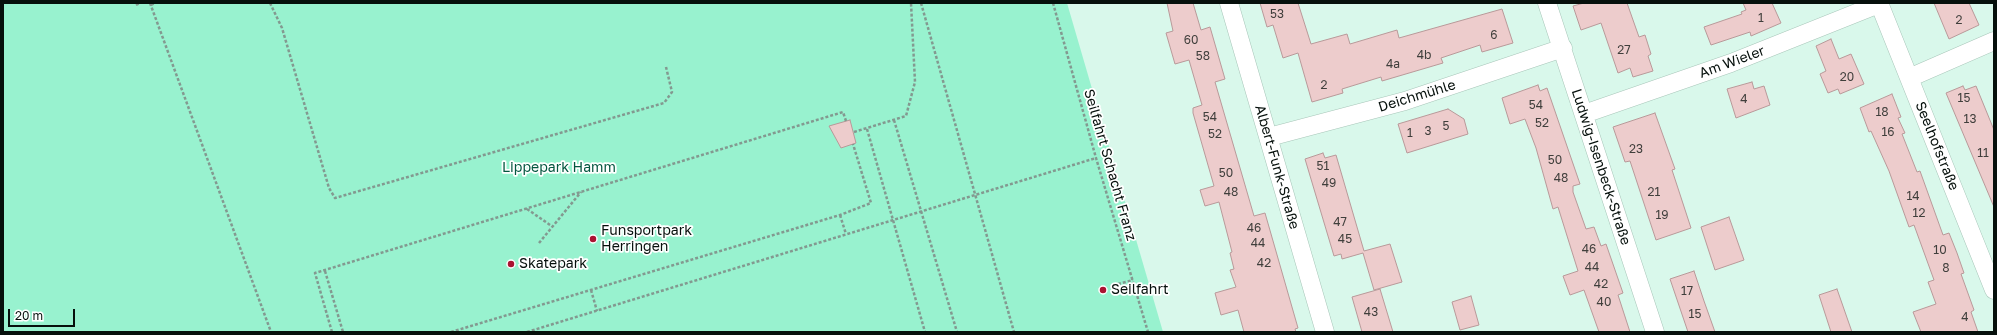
<!DOCTYPE html>
<meta charset="utf-8">
<style>
body{margin:0}
#map{position:relative;width:1997px;height:335px;overflow:hidden;background:#d9f8eb;font-family:"Golos Text",sans-serif}
canvas{display:block}
.frame{position:absolute;inset:0;border:4px solid #06100c;pointer-events:none}
.scale{position:absolute;left:8px;top:309px;width:67px;height:18px;box-sizing:border-box;border:2px solid #06100c;border-top:0;padding-left:5px;font-size:12px;line-height:14px;white-space:nowrap;color:#06100c;-webkit-text-stroke:3px #fff;paint-order:stroke}
</style>
<div id="map">
<canvas width="1997" height="335"></canvas>
<div class="frame"></div>
<div class="scale">20 m</div>
</div>
<script>
const g = document.querySelector('canvas').getContext('2d');
g.lineJoin = 'round';
function fill(path, color) {
  g.fillStyle = color;
  g.fill(path, 'evenodd');
}
function toPath(rows) {
  const path = new Path2D();
  for (const r of rows) {
    path.moveTo(r[0], r[1]);
    for (let i = 2; i < r.length; i += 2) path.lineTo(r[i], r[i + 1]);
  }
  return path;
}
function strokePath(path, color, width, dash) {
  g.strokeStyle = color;
  g.lineWidth = width;
  g.lineCap = dash ? 'butt' : 'round';
  g.setLineDash(dash || []);
  g.stroke(path);
}
function label(font, color, halo, rows, align = 'center') {
  g.font = font + ' "Golos Text",sans-serif';
  g.lineWidth = 3.5;
  g.setLineDash([]);
  g.textBaseline = 'middle';
  g.strokeStyle = halo;
  g.fillStyle = color;
  for (const [text, x, y, turn = 0] of rows) {
    g.save();
    g.translate(x, y);
    g.rotate((+turn || 0) * Math.PI / 180);
    g.textAlign = isNaN(turn) ? turn : align;
    if (halo) g.strokeText(text, 0, 0);
    g.fillText(text, 0, 0);
    g.restore();
  }
}
fill(toPath([
 [3,3,1067,3,1163,332,3,332]
]), '#98f2cf');
const building = toPath([
 [1167,3,1193,3,1201,30,1210,27,1225,79,1215,82,1254,216,1265,213,1298,328,1295,329,1296,332,1244,332,1238,310,1221,315,1215,293,1236,287,1230,270,1234,269,1230,253,1232,252,1219,202,1205,206,1200,190,1214,186,1193,113,1193,108,1202,105,1189,60,1175,64,1166,33,1173,31,1167,3],
 [1260,3,1298,3,1311,44,1347,34,1350,44,1397,30,1399,38,1502,9,1513,43,1482,52,1480,45,1441,58,1443,63,1382,81,1381,77,1342,89,1343,93,1312,102,1298,53,1283,58,1273,25,1267,27,1260,3],
 [1584,3,1627,3,1639,37,1645,35,1651,54,1648,56,1653,71,1633,77,1630,68,1618,73,1601,23,1581,30,1573,6,1584,3],
 [1743,3,1772,3,1781,23,1751,36,1750,32,1711,45,1704,27,1742,14,1741,12,1746,10,1743,3],
 [1934,3,1969,3,1979,25,1949,39,1934,3],
 [1831,39,1839,59,1851,54,1864,84,1840,94,1838,89,1828,93,1820,74,1826,71,1816,46,1831,39],
 [1752,82,1754,89,1764,86,1770,105,1736,118,1727,89,1752,82],
 [1538,85,1540,91,1547,88,1580,184,1573,186,1573,192,1586,229,1594,227,1601,246,1606,244,1623,293,1618,295,1630,332,1599,332,1584,290,1570,295,1563,276,1578,271,1558,207,1553,209,1536,148,1525,119,1510,124,1502,98,1538,85],
 [1963,86,1965,90,1976,86,1994,130,1994,207,1946,93,1963,86],
 [1892,94,1901,117,1898,118,1905,133,1902,134,1917,172,1920,171,1943,235,1949,233,1957,253,1964,273,1961,274,1974,310,1971,312,1978,332,1921,332,1913,312,1936,304,1928,282,1934,280,1914,225,1909,227,1889,171,1871,131,1869,132,1860,108,1892,94],
 [1448,109,1464,119,1468,134,1407,153,1398,124,1448,109],
 [1655,113,1675,169,1672,170,1691,228,1656,240,1630,161,1625,162,1613,127,1655,113],
 [850,120,856,143,841,148,829,126,850,120],
 [1323,153,1325,158,1336,155,1364,251,1390,244,1402,282,1374,290,1363,253,1342,259,1341,254,1334,256,1305,159,1323,153],
 [1729,217,1744,260,1715,270,1701,227,1729,217],
 [1694,271,1704,301,1715,332,1688,332,1670,279,1694,271],
 [1380,289,1393,332,1362,332,1352,297,1380,289],
 [1837,289,1852,332,1831,332,1819,295,1837,289],
 [1471,296,1479,325,1460,330,1452,302,1471,296]
]);
fill(building, '#edcccc');
strokePath(building, '#b89999', 1);
const minor = toPath([
 [1229,3,1325,332],
 [1547,3,1655,332],
 [1879,3,1994,290],
 [1909,78,1994,41],
 [1584,114,1731,63,1879,4],
 [1269,137,1405,101,1563,48]
]);
strokePath(minor, '#a8c6b9', 19);
strokePath(toPath([
 [150,3,271,332],
 [270,3,282,28,329,188,335,198,664,103,672,92,666,67],
 [921,3,1014,332],
 [1053,3,1096,158,1148,332],
 [136,5,140,3],
 [151,5,155,3],
 [894,120,957,332],
 [867,129,925,332],
 [854,132,906,116,915,82,911,3],
 [527,209,553,227],
 [840,215,846,234],
 [539,243,581,192],
 [325,271,343,332],
 [1118,284,1133,280],
 [591,290,597,311],
 [332,332,315,273,843,112,846,121],
 [451,332,840,215,871,203,853,144],
 [527,332,1096,158]
]), '#839990', 2.5, [3, 2]);
strokePath(minor, '#fff', 18);
for (const [x, y, r, color] of [
 [593,239,4,"#aa1332"],
 [511,264,4,"#aa1332"],
 [1103,290,4,"#aa1332"]
]) {
  const dot = new Path2D();
  dot.arc(x, y, r, 0, 2 * Math.PI);
  g.fillStyle = color;
  g.fill(dot);
  strokePath(dot, '#fff', 1.5);
}
label('12px', '#403f3c', null, [
 ["53",1277,14],
 ["1",1761,18],
 ["2",1959,20],
 ["6",1494,35],
 ["60",1191,40],
 ["27",1624,50],
 ["4b",1424,55],
 ["58",1203,56],
 ["4a",1393,64],
 ["20",1847,77],
 ["2",1324,85],
 ["15",1964,98],
 ["4",1744,99],
 ["54",1536,105],
 ["18",1882,112],
 ["54",1210,117],
 ["13",1970,119],
 ["52",1542,123],
 ["5",1446,126],
 ["3",1428,131],
 ["16",1888,132],
 ["1",1410,133],
 ["52",1215,134],
 ["23",1636,149],
 ["11",1983,153],
 ["50",1555,160],
 ["51",1323,166],
 ["50",1226,173],
 ["48",1561,178],
 ["49",1329,183],
 ["48",1231,192],
 ["21",1654,192],
 ["14",1913,196],
 ["12",1919,213],
 ["19",1662,215],
 ["47",1340,222],
 ["46",1254,228],
 ["45",1345,239],
 ["44",1258,243],
 ["46",1589,249],
 ["10",1940,250],
 ["42",1264,263],
 ["44",1592,267],
 ["8",1946,268],
 ["42",1601,284],
 ["17",1687,291],
 ["40",1604,302],
 ["43",1371,312],
 ["15",1695,314],
 ["4",1965,317]
]);
label('14px', '#06100c', '#fff', [
 ["Am Wieler",1732,62,-20],
 ["Deichmühle",1417,96,-17],
 ["Seelhofstraße",1937,146,68],
 ["Seilfahrt Schacht Franz",1110,165,74],
 ["Albert-Funk-Straße",1277,167,74],
 ["Ludwig-Isenbeck-Straße",1601,167,72]
]);
label('14px', '#03563f', '#fff', [
 ["Lippepark Hamm",559,168]
]);
label('14px', '#06100c', '#fff', [
 ["Funsportpark",601,231],
 ["Herringen",601,247],
 ["Skatepark",519,264],
 ["Seilfahrt",1111,290]
], 'left');
</script>
